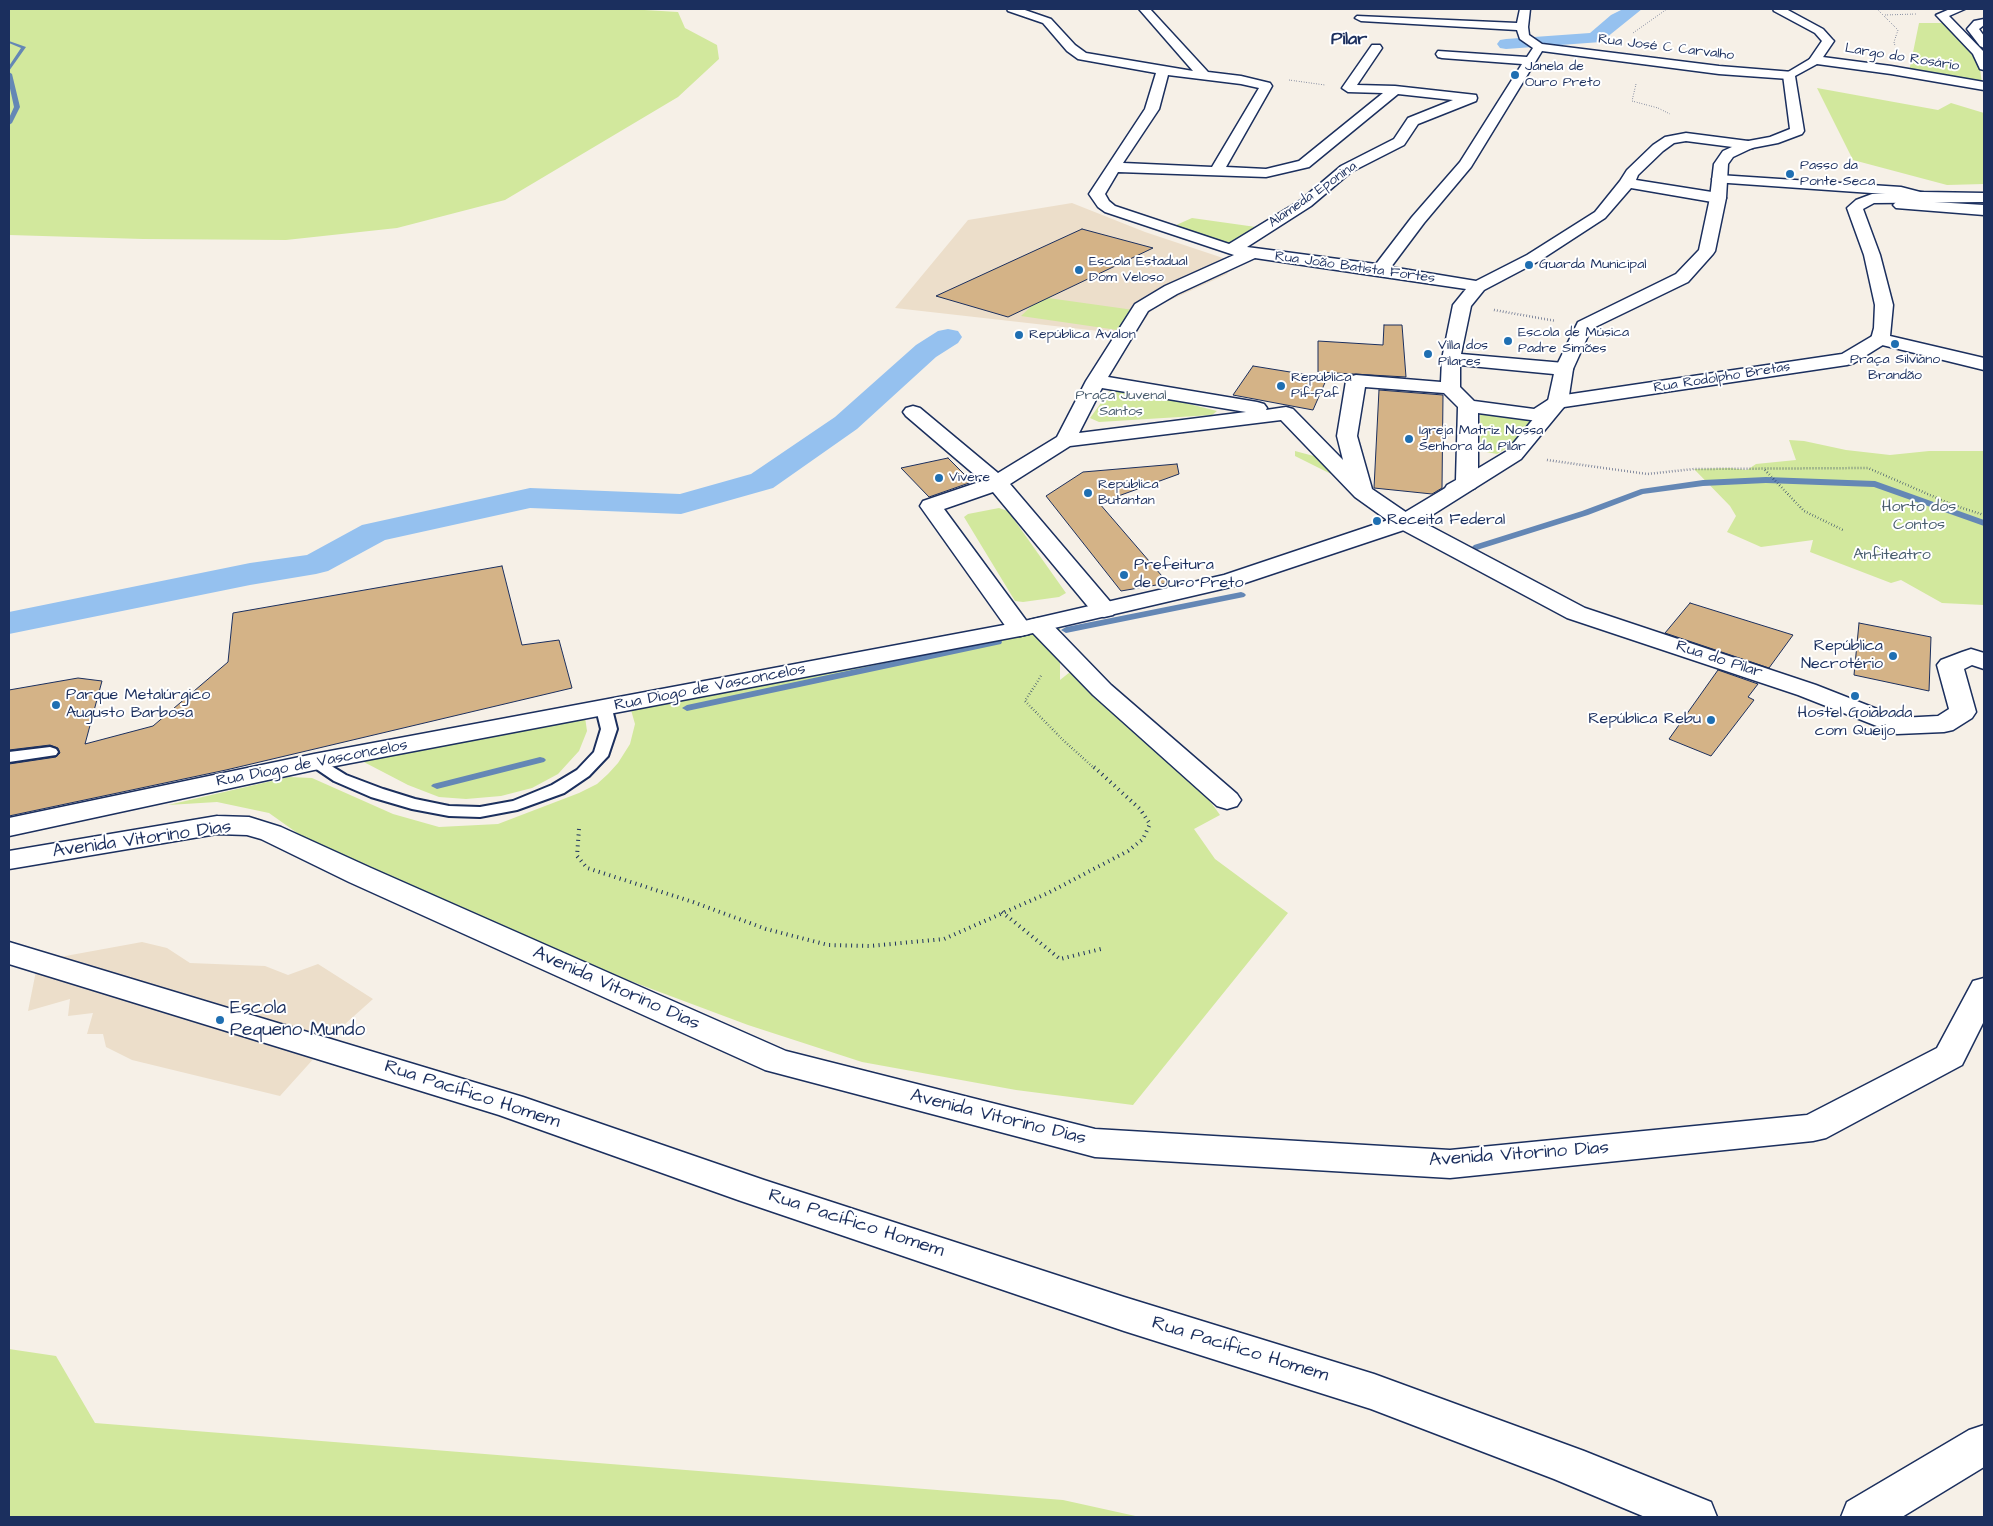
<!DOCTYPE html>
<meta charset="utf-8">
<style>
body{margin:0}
#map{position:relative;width:1993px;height:1526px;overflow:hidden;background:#f6f0e7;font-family:"Architects Daughter",sans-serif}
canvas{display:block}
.frame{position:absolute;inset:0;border:10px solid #1b2f5e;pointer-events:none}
</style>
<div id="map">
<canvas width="1993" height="1526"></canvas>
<div class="frame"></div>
</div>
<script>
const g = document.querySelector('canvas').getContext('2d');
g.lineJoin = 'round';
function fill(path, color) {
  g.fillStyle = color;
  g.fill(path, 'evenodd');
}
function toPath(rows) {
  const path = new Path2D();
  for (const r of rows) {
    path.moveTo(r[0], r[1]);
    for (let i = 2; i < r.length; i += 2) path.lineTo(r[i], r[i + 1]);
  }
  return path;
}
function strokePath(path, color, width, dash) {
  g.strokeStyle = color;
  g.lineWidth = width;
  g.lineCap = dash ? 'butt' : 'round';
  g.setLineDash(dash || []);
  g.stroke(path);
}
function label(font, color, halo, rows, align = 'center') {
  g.font = font + ' "Architects Daughter",sans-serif';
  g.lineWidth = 4;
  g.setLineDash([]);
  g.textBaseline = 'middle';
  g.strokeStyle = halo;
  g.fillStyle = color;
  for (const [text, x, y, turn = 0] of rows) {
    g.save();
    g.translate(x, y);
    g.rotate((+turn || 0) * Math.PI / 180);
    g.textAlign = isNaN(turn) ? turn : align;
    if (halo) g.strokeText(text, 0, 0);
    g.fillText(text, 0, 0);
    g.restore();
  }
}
fill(toPath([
 [1072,203,1145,232,1229,260,1233,266,1227,274,1153,308,1134,335,895,308,968,220],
 [142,942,167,948,190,963,265,966,288,975,318,964,373,999,344,1025,280,1096,132,1060,106,1047,103,1034,87,1034,93,1013,68,1016,70,999,28,1011,38,961]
]), '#ecdeca');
fill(toPath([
 [9,9,628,9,678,12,685,28,717,45,719,59,678,97,505,200,397,228,286,240,143,239,9,235],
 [1919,23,1943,23,1978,52,1982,84,1909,72],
 [1817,88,1938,110,1951,103,1984,113,1984,184,1947,185,1853,160],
 [1192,218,1263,228,1231,248,1174,226],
 [1041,297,1148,312,1131,332,1021,316],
 [1114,385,1217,411,1212,415,1099,422,1090,418],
 [1480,411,1548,424,1497,454,1481,451],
 [1789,440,1804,441,1846,450,1890,455,1929,451,1984,451,1984,605,1942,603,1901,580,1891,583,1810,552,1813,540,1761,547,1727,532,1736,516,1730,506,1694,469,1730,468,1747,470,1756,464,1796,460],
 [1295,451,1336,462,1335,476,1295,456],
 [999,508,1008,511,1066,593,1059,597,1023,602,1015,601,964,517,968,514],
 [1060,626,1060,680,1070,672,1084,681,1106,704,1210,801,1220,815,1194,829,1215,859,1288,913,1133,1105,1016,1090,862,1062,748,1025,617,976,317,847,269,813,217,802,168,805,289,777,312,778,393,814,439,827,498,824,579,793,597,784,608,774,618,763,630,744,635,724,631,710],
 [585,717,587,731,579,751,558,774,532,788,501,796,466,799,439,797,408,785,360,760],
 [9,1349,56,1356,95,1423,1063,1500,1140,1517,9,1517]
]), '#d2e89d');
fill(toPath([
 [9,41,26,47,9,71,9,66,21,48,9,43,9,41],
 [9,72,12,74,20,107,12,123,9,125,9,118,14,107,9,84,9,72],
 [1766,477,1875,481,1984,520,1984,526,1874,487,1766,483,1703,486,1643,494,1588,515,1480,549,1477,550,1472,547,1474,545,1582,511,1641,489,1703,480,1766,477],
 [1241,592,1244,593,1246,595,1244,597,1066,633,1061,630,1066,627,1241,592],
 [997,639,1001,640,1002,642,1001,644,687,711,682,708,687,705,997,639],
 [540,757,544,758,546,760,544,762,437,789,431,786,433,784,540,757]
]), '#6487b5');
fill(toPath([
 [1623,9,1642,9,1601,42,1506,49,1500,48,1497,44,1500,40,1506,39,1590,33,1611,15,1623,9],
 [948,329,958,331,962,337,958,343,936,357,857,429,773,488,681,514,530,508,385,540,328,571,316,574,250,585,9,634,9,612,250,563,307,555,362,525,530,488,680,494,751,474,835,417,916,345,938,331,948,329]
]), '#95c1ef');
const building = toPath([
 [1082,229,1153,248,1008,317,936,296,1082,229],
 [1384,325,1402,325,1406,377,1318,372,1318,341,1383,345,1384,325],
 [1253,366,1327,378,1313,410,1233,395,1253,366],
 [1379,390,1443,395,1442,488,1432,494,1374,488,1379,390],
 [948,458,972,482,929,497,901,468,948,458],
 [1177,464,1179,474,1099,503,1168,583,1121,591,1046,496,1083,472,1177,464],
 [502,566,522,645,559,640,572,688,226,770,9,816,9,764,56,757,60,753,58,748,50,745,9,750,9,690,78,678,102,681,85,744,153,726,228,662,233,613,502,566],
 [1690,603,1793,635,1769,668,1665,633,1690,603],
 [1859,623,1931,637,1929,691,1854,675,1859,623],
 [1718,670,1758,684,1748,697,1754,700,1711,756,1669,739,1718,670]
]);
fill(building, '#d4b387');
strokePath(building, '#1b2f5e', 1);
const lane = toPath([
 [604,704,609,706,612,709,617,729,608,756,589,776,564,793,517,810,480,817,449,816,412,809,371,797,334,781,306,762,308,759,314,757,320,759,346,775,383,789,415,799,449,806,480,807,513,801,552,785,577,770,594,752,601,729,596,709,599,706,604,704],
 [50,747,56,749,58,752,56,755,9,762,9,752,50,747]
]);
const street = toPath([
 [1007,9,1022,9,1051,19,1075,45,1086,53,1193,71,1139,9,1150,9,1208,72,1241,76,1270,83,1272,86,1226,167,1266,169,1299,161,1383,93,1348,92,1342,88,1372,45,1380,45,1382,48,1357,85,1395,86,1476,95,1477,98,1476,101,1418,124,1404,145,1351,172,1311,206,1247,247,1376,264,1412,217,1460,162,1522,64,1442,58,1438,57,1436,54,1438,51,1527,57,1533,48,1520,39,1517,30,1361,21,1355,18,1357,16,1517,23,1520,9,1530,9,1528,27,1529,35,1542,44,1719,66,1793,72,1795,75,1789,79,1719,74,1542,51,1471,167,1424,223,1391,267,1476,281,1527,255,1595,212,1620,181,1627,170,1653,145,1665,137,1686,133,1748,141,1755,145,1753,148,1748,149,1686,141,1674,143,1663,151,1638,175,1636,180,1718,193,1723,195,1726,198,1723,201,1718,203,1631,188,1605,218,1539,261,1484,290,1471,306,1461,354,1564,363,1571,365,1573,369,1571,373,1564,375,1460,365,1460,387,1474,401,1534,409,1551,398,1558,396,1842,354,1874,335,1880,334,1886,335,1889,339,1886,343,1854,363,1847,365,1564,407,1545,419,1538,421,1478,413,1478,483,1475,488,1455,496,1447,495,1444,490,1447,485,1456,480,1458,407,1444,393,1365,387,1357,436,1372,489,1413,517,1585,608,1816,685,1900,718,1938,716,1949,709,1937,665,1941,660,1962,652,1971,649,1984,653,1984,669,1972,665,1964,669,1976,712,1972,718,1953,730,1944,732,1897,734,1798,695,1567,618,1397,527,1355,497,1281,420,1070,446,1010,484,1113,605,1116,610,1113,615,1104,617,1095,615,993,492,944,509,1028,623,1030,620,1039,618,1048,620,1111,685,1237,794,1241,800,1237,806,1227,809,1217,806,1093,695,1031,631,1029,634,1020,636,1011,634,920,506,923,501,982,481,906,416,903,412,906,408,913,406,920,408,998,473,1057,437,1086,381,1135,304,1165,286,1234,255,1105,212,1098,207,1089,194,1145,109,1156,73,1078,59,1067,51,1043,23,1008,11,1007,9],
 [1168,75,1241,84,1259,88,1212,167,1123,163,1159,109,1168,75],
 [1398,94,1453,100,1408,118,1394,139,1341,166,1301,200,1229,244,1115,206,1109,201,1105,194,1118,172,1266,177,1309,167,1398,94],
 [1255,258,1466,289,1453,305,1442,359,1441,382,1356,375,1349,377,1346,381,1337,436,1343,460,1293,409,1286,407,1266,410,1267,408,1264,404,1257,402,1108,377,1148,311,1177,294,1255,258],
 [1102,388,1246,412,1079,433,1102,388],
 [1773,9,1786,9,1823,29,1832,39,1834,41,1819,63,1811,63,1809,60,1822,41,1815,33,1774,11,1773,9],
 [1950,9,1965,9,1949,16,1984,52,1984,70,1980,69,1973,54,1936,15,1950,9],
 [1984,19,1984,25,1979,29,1984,36,1984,48,1980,46,1967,29,1974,21,1984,19],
 [1719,175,1901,187,1928,194,1931,197,1928,200,1923,202,1900,195,1714,182,1712,179,1714,176,1719,175],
 [1901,200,1984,205,1984,215,1896,208,1893,205,1896,202,1901,200]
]);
const secondary = toPath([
 [1815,56,1891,66,1984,82,1984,90,1891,74,1817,64,1795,76,1804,131,1802,134,1778,143,1752,148,1733,157,1728,164,1726,198,1715,251,1713,254,1688,282,1591,329,1573,369,1568,402,1521,459,1413,527,1239,585,1020,636,314,770,9,836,9,818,314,754,1020,622,1224,575,1397,517,1507,451,1548,401,1555,369,1578,322,1676,274,1699,250,1710,198,1714,164,1723,151,1743,142,1770,137,1790,129,1783,75,1815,56],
 [1923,192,1984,193,1984,202,1874,203,1863,209,1880,255,1893,305,1890,336,1984,358,1984,370,1874,343,1871,339,1874,328,1875,305,1864,255,1847,208,1856,200,1872,194,1923,192],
 [217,816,249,817,281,827,371,868,786,1051,1095,1129,1450,1150,1807,1115,1937,1048,1973,981,1984,978,1984,1021,1962,1065,1826,1138,1813,1141,1450,1178,1095,1157,765,1070,349,882,261,839,247,835,217,834,9,869,9,851,217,816],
 [9,942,523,1097,764,1180,1124,1297,1374,1374,1584,1451,1711,1502,1717,1517,1645,1517,1554,1479,1371,1409,1124,1331,738,1200,499,1115,9,964,9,942],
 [1984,1425,1984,1467,1902,1517,1841,1517,1847,1502,1969,1430,1984,1425]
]);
strokePath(lane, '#1b2f5e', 4);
strokePath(street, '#1b2f5e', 3);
strokePath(secondary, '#1b2f5e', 3);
strokePath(toPath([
 [1877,9,1898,30,1894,42,1895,46],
 [1885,15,1916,14],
 [1633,33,1667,9],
 [1289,80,1325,85],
 [1636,84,1632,101,1658,108,1670,114]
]), '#1b2f5e', 1, [0.5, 2]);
strokePath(toPath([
 [1494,310,1556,321],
 [1547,460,1647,474,1694,469,1868,468,1953,505,1984,515],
 [1765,470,1804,511,1843,530],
 [1041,676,1025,701,1062,739,1095,769]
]), '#1b2f5e', 2.5, [0.5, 2.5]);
strokePath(toPath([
 [579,829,577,856,587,868,693,902,766,929,828,945,870,946,944,939,1048,893,1128,851,1143,839,1150,824,1140,809,1094,767],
 [1002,912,1060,959,1105,948]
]), '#1b2f5e', 4, [1, 4.5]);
fill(lane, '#fff');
fill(street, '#fff');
fill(secondary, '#fff');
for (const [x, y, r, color] of [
 [1515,75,5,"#1f6fb2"],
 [1790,174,5,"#1f6fb2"],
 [1529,265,5,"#1f6fb2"],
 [1079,270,5,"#1f6fb2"],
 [1019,335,5,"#1f6fb2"],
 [1508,341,5,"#1f6fb2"],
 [1895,344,5,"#1f6fb2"],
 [1428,354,5,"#1f6fb2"],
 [1281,386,5,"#1f6fb2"],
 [1409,439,5,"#1f6fb2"],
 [939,478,5,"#1f6fb2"],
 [1088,493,5,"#1f6fb2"],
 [1377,521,5,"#1f6fb2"],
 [1124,575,5,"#1f6fb2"],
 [1893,656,5,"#1f6fb2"],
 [1855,696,5,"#1f6fb2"],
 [56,705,5,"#1f6fb2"],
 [1711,720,5,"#1f6fb2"],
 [220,1020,5,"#1f6fb2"]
]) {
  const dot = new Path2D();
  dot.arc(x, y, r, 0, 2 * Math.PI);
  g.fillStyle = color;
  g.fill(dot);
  strokePath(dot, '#fff', 2);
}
label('14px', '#1b2f5e', '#fff', [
 ["Rua José C Carvalho",1666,48,7],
 ["Largo do Rosário",1902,58,9],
 ["Alameda Eponina",1313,195,-35],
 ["Rua João Batista Fortes",1355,268,8],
 ["Rua Rodolpho Bretas",1722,378,-9]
]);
label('14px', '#1b2f5e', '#fff', [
 ["Janela de",1525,67],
 ["Ouro Preto",1525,83],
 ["Passo da",1800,166],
 ["Ponte Seca",1800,182],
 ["Escola Estadual",1089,262],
 ["Dom Veloso",1089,278],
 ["Guarda Municipal",1539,265],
 ["Escola de Música",1518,333],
 ["Padre Simões",1518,349],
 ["República Avalon",1029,335],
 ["Villa dos",1438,346],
 ["Pilares",1438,362],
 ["Praça Silviano",1895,360,"center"],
 ["Brandão",1895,376,"center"],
 ["República",1291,378],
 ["Pif-Paf",1291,394],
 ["Igreja Matriz Nossa",1419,431],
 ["Senhora da Pilar",1419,447],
 ["Vivere",949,478],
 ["República",1098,485],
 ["Butantan",1098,501]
], 'left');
label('14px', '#495d6e', '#fff', [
 ["Praça Juvenal",1121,396],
 ["Santos",1121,412]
]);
label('16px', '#495d6e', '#fff', [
 ["Horto dos",1919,508],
 ["Contos",1919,526],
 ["Anfiteatro",1892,556]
]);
label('16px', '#1b2f5e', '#fff', [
 ["Receita Federal",1387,521],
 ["Prefeitura",1134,566],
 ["de Ouro Preto",1134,584],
 ["República",1883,647,"right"],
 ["Necrotério",1883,665,"right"],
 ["Parque Metalúrgico",66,696],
 ["Augusto Barbosa",66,714],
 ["Hostel Goiabada",1855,714,"center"],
 ["com Queijo",1855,732,"center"],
 ["República Rebu",1701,720,"right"]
], 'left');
label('16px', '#1b2f5e', '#fff', [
 ["Rua do Pilar",1719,660,18],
 ["Rua Diogo de Vasconcelos",710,688,-11],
 ["Rua Diogo de Vasconcelos",312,764,-11]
]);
label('bold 18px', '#1b2f5e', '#fff', [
 ["Pilar",1349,40]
]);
label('19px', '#1b2f5e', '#fff', [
 ["Avenida Vitorino Dias",142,840,-8],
 ["Avenida Vitorino Dias",616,989,24],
 ["Rua Pacífico Homem",472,1095,18],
 ["Avenida Vitorino Dias",998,1118,14],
 ["Avenida Vitorino Dias",1519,1155,-4],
 ["Rua Pacífico Homem",856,1224,18],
 ["Rua Pacífico Homem",1240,1350,17]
]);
label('19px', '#1b2f5e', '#fff', [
 ["Escola",230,1009],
 ["Pequeno Mundo",230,1031]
], 'left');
</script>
